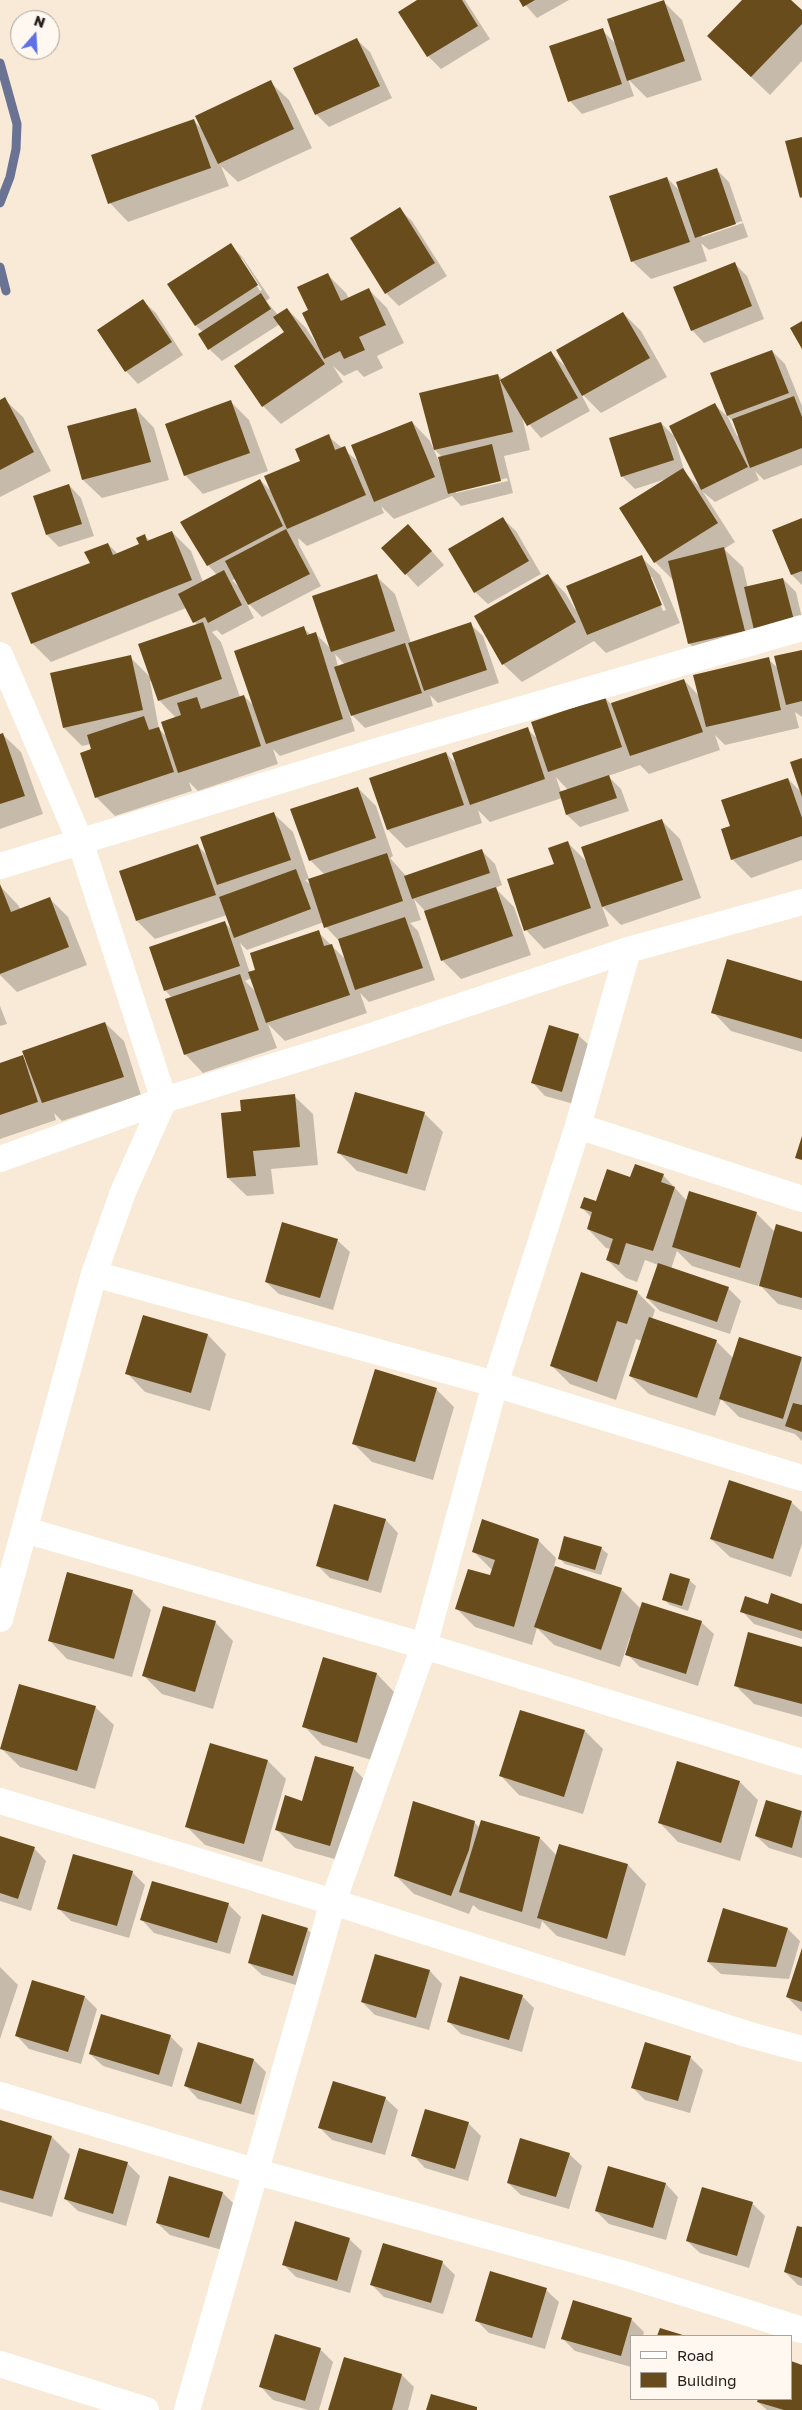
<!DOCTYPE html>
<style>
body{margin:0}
#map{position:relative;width:802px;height:2410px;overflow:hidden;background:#f8ead6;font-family:"Golos Text",sans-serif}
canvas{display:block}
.legend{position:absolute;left:630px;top:2335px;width:162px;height:65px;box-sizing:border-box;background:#fef8f0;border:1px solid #a7a29a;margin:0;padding:6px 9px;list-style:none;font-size:15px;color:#252019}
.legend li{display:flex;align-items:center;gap:10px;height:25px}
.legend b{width:25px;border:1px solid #a7a29a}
.north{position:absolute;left:10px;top:10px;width:50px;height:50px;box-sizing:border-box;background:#fef8f0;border:1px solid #a7a29a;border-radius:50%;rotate:19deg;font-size:14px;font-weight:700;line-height:20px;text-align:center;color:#252019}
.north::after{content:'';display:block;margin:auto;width:18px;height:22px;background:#5d70e7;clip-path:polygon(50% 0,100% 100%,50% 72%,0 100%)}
</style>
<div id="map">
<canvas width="802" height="2410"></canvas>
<ul class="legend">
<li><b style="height:6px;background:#fff"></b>Road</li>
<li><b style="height:14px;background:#694c1b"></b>Building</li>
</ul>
<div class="north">N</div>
</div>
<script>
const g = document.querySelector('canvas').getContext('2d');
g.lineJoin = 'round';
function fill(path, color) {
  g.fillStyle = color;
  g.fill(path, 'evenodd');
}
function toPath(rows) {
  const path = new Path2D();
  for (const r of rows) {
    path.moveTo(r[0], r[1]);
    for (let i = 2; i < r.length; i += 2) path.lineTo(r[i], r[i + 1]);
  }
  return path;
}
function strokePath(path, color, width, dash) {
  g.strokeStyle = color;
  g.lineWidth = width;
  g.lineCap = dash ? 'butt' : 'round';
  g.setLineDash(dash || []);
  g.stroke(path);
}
fill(toPath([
 [420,0,465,0,490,39,441,69,428,56],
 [521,0,569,0,537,18],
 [743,0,789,0,802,12,802,61,770,95,727,54],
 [664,2,682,20,702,80,647,98,628,79,634,96,582,114,570,101,602,30,616,44],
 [357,40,370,52,392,98,329,127,317,115,295,68],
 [270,82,289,100,312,148,238,182,221,166,229,186,128,222,110,203,193,120,203,130],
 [717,170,729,182,748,237,709,250,701,243,707,261,651,279,632,261,667,178,680,191],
 [742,221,743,223,702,237,702,235],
 [399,209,412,221,447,276,399,306,386,293,352,238],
 [231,245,243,258,270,298,266,301,278,315,287,309,306,328,317,345,310,311,328,275,346,293,349,299,369,290,387,308,404,343,377,356,383,368,364,377,357,370,344,376,333,366,343,382,281,424,263,406,286,333,280,324,222,361,209,349,203,332,196,326],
 [239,258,242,258,262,290,260,291],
 [734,263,747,276,764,319,704,343,692,330],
 [143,301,156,313,183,355,138,384,126,371],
 [623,313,641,331,667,377,601,413,580,392,590,411,541,438,522,416,530,450,504,456,513,493,461,506,452,496,394,519,381,506,384,513,307,546,298,538,299,545,321,586,262,617,245,600,254,618,222,635,217,630,212,632,221,642,240,697,244,696,256,708,303,628,311,635,316,634,331,649,376,576,395,594,411,643,470,624,483,636,499,683,438,703,430,695,433,706,365,728,349,712,355,731,280,756,273,749,278,764,198,791,189,782,192,791,115,816,96,797,91,744,82,746,64,728,130,657,150,677,197,625,186,608,51,662,32,643,13,594,92,563,108,544,118,554,141,545,144,535,150,541,172,532,191,551,203,582,217,575,208,565,260,480,273,493,328,436,360,463,412,422,430,441,440,464,441,464,442,457,433,448,498,375,503,380,551,353,567,368],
 [507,478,508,481,456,493,456,491],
 [236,579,240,588,232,580],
 [335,654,345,665,338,667],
 [150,681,152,681,159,700,176,718,168,738,159,729],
 [772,351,785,364,802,406,802,465,764,480,755,471,759,480,715,502,703,492,735,542,724,549,743,567,748,588,783,579,796,592,802,618,707,662,689,643,674,581,655,562,666,479,635,489,622,476,661,423,674,436,685,473,701,488,715,405,728,417,737,436,739,436,733,421,728,416,712,374],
 [4,399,23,417,51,471,0,497,0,401],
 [231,402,249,420,268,471,203,494,185,475],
 [136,409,154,428,169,480,102,498,83,480,69,427],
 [69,485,81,498,94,536,59,547,47,535],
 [503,519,516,531,541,574,488,604,475,592],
 [802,519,802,585,792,575,774,531],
 [421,539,444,565,418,587,382,548],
 [641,557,660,575,680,623,606,653,594,641,522,682,503,664,548,575,566,594,575,609],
 [649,577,652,577,666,610,663,611],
 [802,651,802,717,795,712,799,728,725,745,715,735,720,750,649,774,640,765,608,776,621,789,629,811,580,827,567,815,562,798,490,822,478,810,482,823,406,848,388,830,371,779,446,753,458,766,527,729,539,740,605,698,611,704,684,680,699,696,768,659,779,669],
 [556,777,568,790,561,792],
 [2,734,21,752,43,814,0,829,0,735],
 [802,759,802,860,751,878,732,859,732,827,788,779,802,793],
 [358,788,376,806,393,856,390,858,406,876,482,851,495,864,502,885,495,888,514,907,531,955,461,979,442,960,425,911,414,899,421,920,410,923,418,931,435,980,369,1002,360,993,367,1013,285,1041,268,1024,277,1048,203,1073,185,1054,172,998,165,990,225,923,232,930,227,915,155,939,137,921,198,846,208,856,274,814,293,832,309,879,305,880,311,885,325,875,310,860],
 [324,922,326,927,340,942,346,960,318,932,250,973,240,943,247,950],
 [252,978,256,992,245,981],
 [662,821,680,839,701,898,621,925,602,906,609,926,544,949,526,930,555,865,568,843,587,862],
 [0,886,18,905,21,910,50,899,68,917,87,965,17,992,0,975],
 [802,982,802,1052,731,1031,713,1012],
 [0,1006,7,1024,0,1026],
 [105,1023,124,1041,141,1095,62,1121,54,1113,56,1120,0,1139,0,1065,22,1057,28,1063],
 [578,1035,591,1047,574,1104,545,1096,533,1083],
 [294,1096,313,1114,318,1165,271,1169,274,1194,247,1196,228,1178,243,1112],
 [424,1113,443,1132,425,1191,357,1171,339,1153],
 [663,1175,687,1201,756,1213,775,1232,802,1233,802,1310,778,1304,759,1284,758,1286,692,1266,677,1251,671,1269,728,1288,741,1301,730,1334,660,1311,647,1298,658,1265,645,1260,637,1282,626,1278,607,1260,611,1249,606,1248,588,1229,592,1218,582,1208,597,1203,631,1179],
 [337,1240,350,1252,333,1310,279,1294,266,1282],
 [637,1292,655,1310,652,1319,716,1341,733,1358,740,1339,802,1359,802,1441,795,1434,739,1417,721,1399,715,1416,649,1394,630,1376,642,1341,636,1339,616,1400,570,1384,552,1366],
 [144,1317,208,1335,226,1354,210,1411,145,1392,127,1373],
 [436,1389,454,1407,433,1480,372,1462,354,1444],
 [791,1502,802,1512,802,1544,791,1577,730,1557,711,1539],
 [335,1505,386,1520,398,1533,381,1593,330,1578,318,1566],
 [538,1540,556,1558,554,1567,621,1589,641,1609,701,1622,714,1634,698,1686,640,1667,627,1654,632,1638,630,1637,620,1667,554,1645,537,1628,532,1645,475,1627,457,1609,491,1577,492,1570,474,1552],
 [601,1548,608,1554,601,1575,565,1564,559,1558],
 [689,1580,696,1586,688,1611,670,1605,663,1599],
 [132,1591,151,1610,132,1677,67,1659,49,1640],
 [769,1605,802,1605,802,1639,754,1624,742,1611],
 [215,1622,233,1641,213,1709,162,1694,144,1676],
 [802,1648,802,1717,754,1704,736,1686],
 [324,1658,377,1674,395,1693,375,1761,322,1745,304,1726],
 [95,1707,114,1725,95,1789,20,1767,1,1748],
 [585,1731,603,1749,583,1814,519,1795,501,1776],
 [211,1744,268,1761,286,1779,262,1862,205,1845,187,1827],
 [353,1768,372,1787,349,1863,295,1848,276,1829,302,1802],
 [740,1782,758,1800,740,1861,678,1842,660,1823],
 [767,1801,802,1813,802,1858,769,1848,756,1836],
 [474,1822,480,1828,540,1838,557,1856,560,1846,628,1865,646,1884,625,1956,557,1936,542,1921,540,1929,479,1910,473,1905,469,1914,414,1894,395,1875],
 [0,1837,34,1848,46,1861,31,1911,0,1901],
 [132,1872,145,1885,129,1938,71,1921,58,1908],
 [228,1904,241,1917,230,1954,154,1933,142,1920],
 [307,1929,320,1941,306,1988,262,1975,249,1963],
 [788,1929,800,1941,789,1979,721,1974,708,1962],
 [802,1951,802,2012,787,1997],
 [375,1956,430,1971,442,1984,429,2030,375,2015,362,2002],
 [0,1967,18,1985,0,2039],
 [522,1996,534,2008,522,2052,461,2034,448,2021],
 [85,1997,97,2009,81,2064,29,2049,17,2036],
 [170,2036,183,2049,172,2087,103,2066,90,2054],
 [690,2057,703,2070,690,2113,645,2100,632,2087],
 [254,2060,266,2072,254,2115,198,2099,186,2086],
 [385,2098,398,2110,385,2155,332,2140,320,2128],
 [0,2122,52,2137,70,2155,52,2217,0,2202],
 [468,2123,481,2136,468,2181,425,2168,413,2155],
 [569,2154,582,2166,569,2209,521,2195,508,2183],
 [127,2163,140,2176,126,2226,78,2211,65,2199],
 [666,2184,678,2197,666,2240,609,2224,596,2211],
 [223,2193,235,2205,222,2250,170,2235,157,2223],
 [752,2203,765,2216,749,2268,700,2253,687,2241],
 [802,2229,802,2286,798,2285,785,2272],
 [349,2239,362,2251,350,2293,296,2277,283,2264],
 [442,2262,455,2275,443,2314,384,2297,372,2285],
 [546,2290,559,2302,545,2349,489,2333,477,2321],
 [631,2319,644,2332,643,2336,631,2336,631,2367,575,2351,563,2339],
 [320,2349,333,2362,319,2410,308,2410,273,2400,261,2387],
 [791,2363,802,2366,802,2410,767,2410,758,2402,759,2399,791,2399],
 [402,2375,414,2387,408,2410,329,2410]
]), '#0003');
strokePath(toPath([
 [0,63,17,124,16,149,10,177,0,203],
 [0,267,6,291]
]), '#6b7394', 9);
fill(toPath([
 [417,0,462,0,478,26,427,57,398,12],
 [519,0,535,0,523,7],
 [664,0,685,61,627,81,607,19],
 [742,0,791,0,802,10,802,24,751,77,707,36],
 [603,28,622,84,568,102,549,46],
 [357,38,380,86,315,115,293,68],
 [271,80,294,129,218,164,195,116],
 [194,119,211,168,108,204,91,155],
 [802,137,802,197,800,198,785,141],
 [717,168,736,224,695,238,676,182],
 [667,177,690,242,631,262,609,196],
 [400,207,435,263,385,294,350,238],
 [231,243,258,285,195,326,167,284],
 [735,262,752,306,691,331,673,287],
 [328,273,341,301,369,288,386,325,359,337,365,350,344,359,340,351,324,359,302,313,308,310,297,287],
 [261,293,271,309,208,350,198,334],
 [143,299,172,342,125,372,97,330],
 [287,308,325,364,262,407,234,366,284,332,273,317],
 [623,312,650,358,582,396,556,350],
 [802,321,802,349,790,328],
 [772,350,789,393,727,416,710,373],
 [551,351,578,398,527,426,500,380],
 [498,374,513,432,434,450,419,393],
 [794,396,802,417,802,448,750,468,732,419],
 [5,397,34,452,0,470,0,400],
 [231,400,250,453,184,476,165,424],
 [715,403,748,467,701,490,669,426],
 [136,408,151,462,82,480,67,426],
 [412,421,435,477,374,502,351,445],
 [661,422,674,460,621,477,609,438],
 [329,434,335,450,345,446,366,495,287,529,264,476,300,461,295,449],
 [492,444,501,481,448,494,438,457],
 [683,468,718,523,654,563,619,508],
 [260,479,283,526,207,566,180,522],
 [69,484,82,524,46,535,33,496],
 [503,517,529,561,474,593,448,549],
 [802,518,802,571,791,575,772,530],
 [408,524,432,551,405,575,381,548],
 [286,529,310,574,248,605,225,561],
 [172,531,192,580,31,644,11,593,90,563,84,552,108,543,113,555,139,544,136,538,145,534,147,541],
 [724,547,745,631,688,644,668,561],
 [642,555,662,605,587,635,566,586],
 [224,570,242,605,208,623,205,617,193,623,178,594],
 [377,574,395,631,331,652,312,596],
 [548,574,576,622,502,665,474,616],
 [783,578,794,620,754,630,744,587],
 [203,622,222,679,158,701,138,644],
 [471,622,487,670,424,691,408,643],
 [304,626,307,635,316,632,343,719,266,744,234,651],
 [405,643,422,693,351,716,334,667],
 [802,650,802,701,786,705,774,656],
 [131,655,143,710,63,728,50,673],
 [769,657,781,710,706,727,693,675],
 [684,679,703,732,630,756,611,703],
 [244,695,261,746,178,773,161,722,181,715,177,703,197,697,201,709],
 [605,697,622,747,548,772,531,722],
 [144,716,149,730,159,727,174,772,95,798,80,753,91,749,87,735],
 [528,727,545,779,470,805,452,753],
 [3,733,25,796,0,804,0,734],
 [446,752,464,805,387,830,369,778],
 [802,758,802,797,790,762],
 [609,775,617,798,566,815,559,792],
 [788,778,802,818,802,836,731,860,721,829,730,826,721,800],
 [358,787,376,838,309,861,290,809],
 [274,812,291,860,217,885,200,837],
 [662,819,683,880,602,907,581,847],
 [568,841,591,908,524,931,507,879,554,864,548,848],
 [198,844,216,895,136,921,119,871],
 [482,849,490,873,412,899,404,876],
 [387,853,403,901,324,928,308,879],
 [296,869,311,909,234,938,219,897],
 [0,884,11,912,50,897,69,947,0,974],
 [496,887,513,936,441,961,424,911],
 [405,917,423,968,355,990,338,939],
 [225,921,240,966,164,991,149,947],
 [319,930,324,946,332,944,350,995,266,1023,248,972,255,970,250,953],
 [727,959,802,981,802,1039,711,1013],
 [240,974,259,1030,184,1055,165,999],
 [105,1022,124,1077,42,1103,22,1051],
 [549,1025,579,1034,562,1092,531,1083],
 [23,1055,38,1102,0,1115,0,1063],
 [355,1092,425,1112,407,1174,337,1153],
 [295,1094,300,1147,253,1151,256,1176,227,1178,221,1113,241,1111,240,1100],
 [802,1136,802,1160,795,1158],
 [635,1164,664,1174,661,1182,675,1187,653,1251,626,1243,619,1265,606,1260,613,1239,587,1229,592,1212,580,1208,584,1197,596,1201,607,1169,630,1177],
 [689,1191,757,1212,740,1268,672,1247],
 [282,1222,338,1239,320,1298,265,1282],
 [776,1224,802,1232,802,1298,759,1286],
 [658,1263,729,1287,717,1322,646,1298],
 [581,1272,638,1291,627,1324,617,1321,597,1382,550,1366],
 [143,1315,208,1334,191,1393,125,1374],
 [649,1317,717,1340,697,1398,629,1376],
 [739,1337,802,1357,783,1419,719,1399],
 [375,1369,437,1388,415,1462,352,1444],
 [793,1403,802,1405,802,1432,785,1426],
 [729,1480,792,1501,773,1559,710,1539],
 [334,1504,386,1519,368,1581,316,1566],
 [482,1519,539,1539,514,1627,455,1609,468,1569,490,1575,495,1560,472,1552],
 [564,1536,602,1547,595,1570,558,1559],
 [555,1566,622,1588,601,1650,534,1627],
 [67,1572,133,1590,114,1659,48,1641],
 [670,1573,690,1579,682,1606,662,1600],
 [771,1593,802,1604,802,1631,740,1612,745,1596,768,1604],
 [642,1602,702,1621,686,1674,625,1655],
 [163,1606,216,1621,195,1692,142,1676],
 [748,1632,802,1647,802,1704,734,1686],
 [323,1657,377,1673,357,1743,302,1727],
 [19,1684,96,1706,77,1771,0,1749],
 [520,1710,585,1730,564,1797,499,1776],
 [210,1743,268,1760,244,1844,185,1827],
 [315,1756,354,1767,330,1846,275,1830,285,1795,302,1801],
 [677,1761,740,1781,721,1843,658,1823],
 [766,1800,802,1811,792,1848,755,1836],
 [413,1801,475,1821,469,1850,451,1896,394,1876],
 [481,1820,540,1837,522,1912,459,1892],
 [0,1836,35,1847,18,1899,0,1893],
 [559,1844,628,1864,607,1939,537,1918],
 [73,1854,133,1871,117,1926,57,1909],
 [152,1881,229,1903,217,1943,140,1920],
 [723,1908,788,1928,776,1967,707,1962],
 [262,1914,308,1928,293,1976,248,1963],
 [802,1948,802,2002,786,1997],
 [375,1954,430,1970,416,2018,361,2002],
 [460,1976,523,1995,509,2040,447,2022],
 [32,1980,85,1996,68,2052,15,2036],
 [101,2014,171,2035,159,2075,89,2054],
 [198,2042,254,2059,241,2104,184,2086],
 [645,2042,691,2056,678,2101,631,2088],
 [333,2081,386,2097,372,2143,318,2128],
 [425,2109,469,2122,455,2169,411,2156],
 [0,2120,52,2136,33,2199,0,2190],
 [520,2138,570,2153,556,2197,507,2183],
 [79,2148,128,2162,113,2214,64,2199],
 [608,2166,666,2183,653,2228,595,2211],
 [169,2176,223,2192,209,2238,156,2223],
 [702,2187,753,2202,737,2256,686,2241],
 [295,2221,350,2238,337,2281,282,2265],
 [797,2226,802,2227,802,2278,784,2272],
 [383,2243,443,2261,431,2303,370,2285],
 [490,2271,547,2288,532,2338,475,2321],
 [573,2300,632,2318,621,2356,561,2339],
 [660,2328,686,2336,657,2336],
 [275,2334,321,2348,305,2401,259,2387],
 [344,2357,402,2374,392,2410,328,2410],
 [791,2361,802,2365,802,2410,784,2410,757,2402,758,2399,791,2399],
 [431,2394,477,2407,477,2410,426,2410]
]), '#694c1b');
strokePath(toPath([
 [0,655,80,841,164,1100,123,1192,94,1274,0,1619],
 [0,866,377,751,802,628],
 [578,1126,802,1199],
 [0,1159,164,1100,353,1042,628,950,802,902],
 [94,1274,495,1384,802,1478],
 [25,1530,424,1646,802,1762],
 [0,1801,333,1902,750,2035,802,2049],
 [0,2095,257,2172,621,2273,802,2330],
 [0,2364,146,2410],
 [187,2410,333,1902,424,1646,495,1384,578,1126,628,950]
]), '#fff', 26);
</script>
